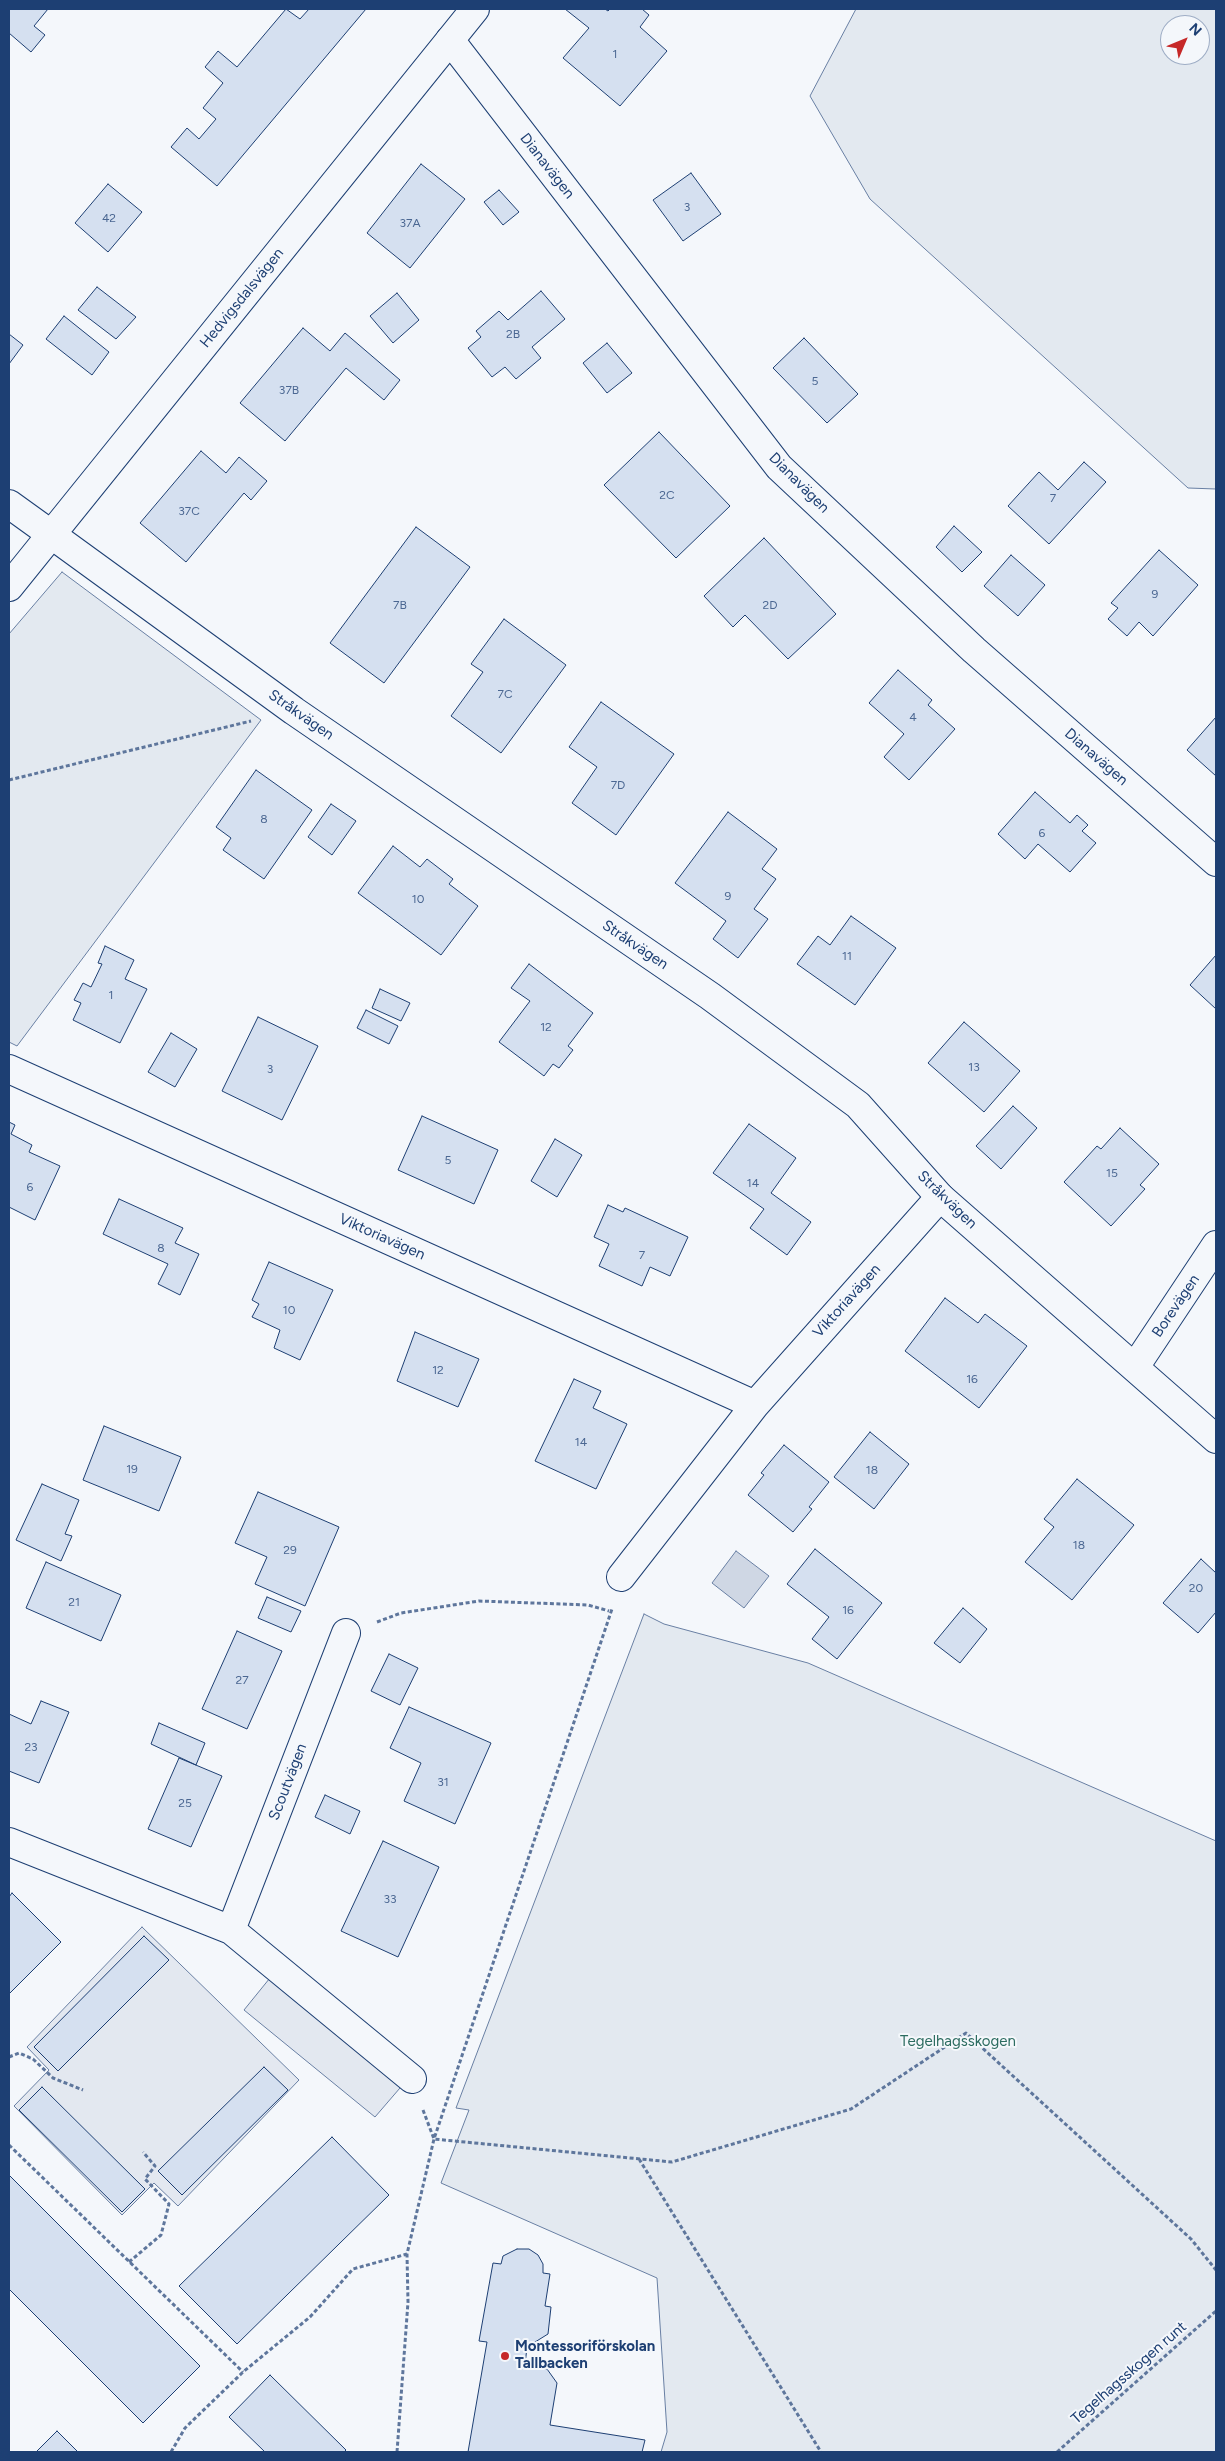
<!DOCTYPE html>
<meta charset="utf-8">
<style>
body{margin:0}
#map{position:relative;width:1225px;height:2461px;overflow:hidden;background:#f4f7fb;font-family:Figtree,sans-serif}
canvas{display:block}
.frame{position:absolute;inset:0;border:10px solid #1d3f73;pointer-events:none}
.north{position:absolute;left:1160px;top:15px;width:50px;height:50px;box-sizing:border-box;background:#f4f7fb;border:1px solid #9eadc5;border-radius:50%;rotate:45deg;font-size:14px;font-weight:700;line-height:20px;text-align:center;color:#1d3f73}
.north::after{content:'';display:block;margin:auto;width:18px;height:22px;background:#c62828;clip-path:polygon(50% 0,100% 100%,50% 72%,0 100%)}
</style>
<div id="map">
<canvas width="1225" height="2461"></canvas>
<div class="frame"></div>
<div class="north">N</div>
</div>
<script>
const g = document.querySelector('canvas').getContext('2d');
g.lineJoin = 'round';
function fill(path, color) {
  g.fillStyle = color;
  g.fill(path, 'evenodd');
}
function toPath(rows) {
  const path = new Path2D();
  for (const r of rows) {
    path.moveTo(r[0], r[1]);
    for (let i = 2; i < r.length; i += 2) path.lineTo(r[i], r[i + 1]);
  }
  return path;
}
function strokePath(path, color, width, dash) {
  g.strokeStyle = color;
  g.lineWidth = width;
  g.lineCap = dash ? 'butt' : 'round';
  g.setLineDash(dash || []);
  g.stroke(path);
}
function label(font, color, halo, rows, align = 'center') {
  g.font = font + ' Figtree,sans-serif';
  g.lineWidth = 4;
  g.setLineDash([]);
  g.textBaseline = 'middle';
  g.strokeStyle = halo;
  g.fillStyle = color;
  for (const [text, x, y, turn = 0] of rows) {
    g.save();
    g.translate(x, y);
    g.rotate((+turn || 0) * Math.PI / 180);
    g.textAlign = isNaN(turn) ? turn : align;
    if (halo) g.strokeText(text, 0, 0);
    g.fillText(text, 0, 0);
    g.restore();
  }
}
const green = toPath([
 [856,9,1216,9,1216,489,1188,488,870,199,810,96,856,9],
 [1170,25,1200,25,1200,55,1170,55,1170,25],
 [62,572,261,720,17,1046,9,1042,9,634,62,572],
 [644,1614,664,1624,808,1663,1216,1841,1216,2452,661,2452,667,2432,657,2278,441,2183,469,2110,456,2108,644,1614]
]);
fill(green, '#e3e9f0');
strokePath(green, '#687fa3', 1);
const parking = toPath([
 [142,1927,299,2080,178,2206,154,2183,122,2215,14,2106,49,2070,27,2047,142,1927],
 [274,1973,406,2081,375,2117,244,2010,274,1973]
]);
fill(parking, '#e3e8f0');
strokePath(parking, '#687fa3', 1);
const water = toPath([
 [736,1551,769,1576,744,1608,712,1583,736,1551]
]);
fill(water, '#cfd7e4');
strokePath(water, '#687fa3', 1);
const building = toPath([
 [9,9,48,9,34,26,45,35,31,52,9,33,9,9],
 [286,9,300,19,309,9,366,9,217,186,171,147,187,128,199,139,216,119,203,108,223,83,205,67,218,51,237,67,286,9],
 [565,9,605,9,608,11,610,9,642,9,649,15,640,27,667,51,620,106,563,58,589,28,565,9],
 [421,164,465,199,410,268,367,233,421,164],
 [691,173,721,214,683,241,653,200,691,173],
 [108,184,142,212,108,252,75,223,108,184],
 [499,190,519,212,503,225,484,202,499,190],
 [97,287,136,317,116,339,78,310,97,287],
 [541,291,565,319,532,347,541,358,516,379,505,367,492,377,468,348,481,337,476,331,499,311,508,320,541,291],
 [397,293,419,320,393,343,370,316,397,293],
 [64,316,109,352,92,375,46,339,64,316],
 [303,328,330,351,345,333,400,380,384,400,346,368,285,441,240,403,303,328],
 [9,334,23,345,9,364,9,334],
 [804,338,858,394,827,423,773,368,804,338],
 [607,343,632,373,607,393,583,363,607,343],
 [659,432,730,506,676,558,604,485,659,432],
 [201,451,226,473,239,457,267,481,251,500,244,493,186,562,140,523,201,451],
 [1084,462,1106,482,1049,544,1008,506,1039,472,1058,490,1084,462],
 [954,526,982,552,962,572,936,547,954,526],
 [416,527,470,567,384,683,330,643,416,527],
 [764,538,836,614,788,659,745,615,733,627,704,596,764,538],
 [1159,550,1198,585,1153,636,1139,622,1127,636,1108,619,1118,608,1111,603,1159,550],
 [1011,555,1045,585,1018,616,984,586,1011,555],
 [504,619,566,665,501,753,451,716,483,672,471,664,504,619],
 [898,670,932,700,928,705,955,729,909,780,884,757,904,734,869,703,898,670],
 [601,702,674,754,616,835,572,803,597,767,569,747,601,702],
 [1216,717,1216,776,1187,750,1216,717],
 [256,770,312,810,264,879,223,850,231,838,216,827,256,770],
 [1035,792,1070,823,1077,815,1088,825,1082,831,1096,843,1070,872,1038,844,1025,859,998,834,1035,792],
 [331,804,356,821,332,855,308,837,331,804],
 [728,812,777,849,762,869,776,879,754,909,768,919,738,958,713,939,726,921,675,883,728,812],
 [393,846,420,867,427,859,453,879,449,884,478,906,441,955,358,893,393,846],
 [851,916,896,948,855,1005,797,964,818,936,830,945,851,916],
 [105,946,134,960,125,979,147,989,120,1043,73,1020,81,1003,74,1000,83,983,91,987,102,964,98,963,105,946],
 [1216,955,1216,1009,1190,985,1216,955],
 [529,964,593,1013,568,1046,573,1050,559,1068,553,1064,544,1076,499,1042,530,1001,511,988,529,964],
 [380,989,410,1003,401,1021,372,1008,380,989],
 [366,1010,398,1026,389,1044,357,1028,366,1010],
 [258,1017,318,1046,282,1120,222,1091,258,1017],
 [964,1022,1020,1071,984,1112,928,1063,964,1022],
 [171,1033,197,1049,175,1087,148,1072,171,1033],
 [1013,1106,1037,1128,1001,1169,976,1146,1013,1106],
 [422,1116,498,1150,474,1204,398,1170,422,1116],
 [9,1122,15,1125,11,1134,32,1145,29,1152,60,1166,35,1220,9,1207,9,1122],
 [749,1124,796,1158,771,1193,811,1222,787,1255,750,1228,764,1209,713,1173,749,1124],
 [1120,1128,1159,1164,1140,1185,1145,1189,1111,1226,1064,1182,1097,1146,1101,1149,1120,1128],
 [555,1139,582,1155,557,1197,531,1181,555,1139],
 [119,1199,183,1228,175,1243,199,1254,180,1295,158,1284,168,1264,103,1234,119,1199],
 [608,1205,623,1212,625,1208,688,1237,670,1276,650,1267,642,1286,599,1266,609,1244,594,1237,608,1205],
 [269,1262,333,1290,300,1360,274,1348,280,1330,252,1317,259,1304,252,1300,269,1262],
 [945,1298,978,1323,985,1314,1027,1346,979,1408,905,1351,945,1298],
 [415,1332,479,1359,458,1407,397,1381,415,1332],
 [574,1379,601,1391,593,1408,627,1424,596,1489,535,1461,574,1379],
 [104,1426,181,1457,159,1511,83,1480,104,1426],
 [870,1432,909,1464,874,1509,834,1477,870,1432],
 [784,1445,829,1482,809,1507,812,1509,793,1532,748,1495,764,1475,761,1473,784,1445],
 [1077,1479,1134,1525,1072,1600,1025,1562,1054,1527,1044,1519,1077,1479],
 [42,1484,79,1500,65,1534,72,1536,61,1561,16,1540,42,1484],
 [258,1492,339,1527,305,1606,255,1584,267,1557,235,1543,258,1492],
 [815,1549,882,1603,837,1659,812,1639,829,1617,787,1584,815,1549],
 [1201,1559,1216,1573,1216,1612,1198,1633,1163,1603,1201,1559],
 [46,1562,121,1595,101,1641,26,1608,46,1562],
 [267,1597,301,1611,291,1632,258,1618,267,1597],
 [963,1608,987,1629,960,1663,934,1643,963,1608],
 [237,1631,282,1651,247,1729,202,1709,237,1631],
 [389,1654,418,1668,400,1705,371,1691,389,1654],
 [41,1701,69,1712,39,1783,9,1771,9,1714,31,1724,41,1701],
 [409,1707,491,1743,455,1824,404,1801,421,1763,390,1748,409,1707],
 [159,1723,205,1743,196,1765,151,1744,159,1723],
 [179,1758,222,1776,191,1847,148,1829,179,1758],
 [325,1795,360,1811,350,1834,315,1817,325,1795],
 [383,1841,439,1867,398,1957,341,1931,383,1841],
 [12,1893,61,1942,9,1994,9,1897,12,1893],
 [144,1936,169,1960,58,2071,34,2047,144,1936],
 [264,2067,288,2090,182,2195,158,2171,264,2067],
 [42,2087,145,2189,122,2212,19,2110,42,2087],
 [332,2137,389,2195,237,2344,179,2286,332,2137],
 [9,2175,200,2366,143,2423,9,2289,9,2175],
 [517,2249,529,2249,538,2255,543,2264,543,2273,550,2274,545,2306,551,2307,548,2334,527,2347,525,2365,547,2369,557,2383,550,2425,645,2440,642,2452,468,2452,487,2342,479,2341,493,2263,501,2264,503,2256,517,2249],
 [270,2375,346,2450,344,2452,265,2452,229,2417,270,2375],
 [57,2431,78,2452,36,2452,57,2431]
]);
fill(building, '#d5e0f0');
strokePath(building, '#1d3f73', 1);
const street = toPath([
 [450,40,779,467,974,650,1216,862],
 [9,504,52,535],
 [9,1069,755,1405],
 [1135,1367,1216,1245],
 [621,1577,755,1405,940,1197],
 [9,1842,231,1930,412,2079],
 [231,1930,346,1633]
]);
const secondary = toPath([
 [52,535,294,711,710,996,858,1105,940,1197,1216,1439],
 [9,587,475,9]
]);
strokePath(street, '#1d3f73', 30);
strokePath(secondary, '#1d3f73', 30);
strokePath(toPath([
 [9,780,251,721],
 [377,1622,401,1613,479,1601,588,1605,609,1611],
 [9,2057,19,2053,33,2059,53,2078,83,2090],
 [423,2110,434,2139,672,2162,851,2109,966,2033,1191,2239,1216,2270],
 [9,2145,243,2372],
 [639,2159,821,2452],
 [129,2262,161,2235,169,2204,145,2179,155,2166,143,2152],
 [171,2452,185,2428,243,2372,310,2317,353,2269,407,2254],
 [397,2452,408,2302,407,2254,434,2139,612,1609],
 [1057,2452,1216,2311]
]), '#5e769c', 3, [4, 2.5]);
strokePath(street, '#f4f7fb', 28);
strokePath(secondary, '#f4f7fb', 28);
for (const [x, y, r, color] of [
 [505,2356,5,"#c62828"]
]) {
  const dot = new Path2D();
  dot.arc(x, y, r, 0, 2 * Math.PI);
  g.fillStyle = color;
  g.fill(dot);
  strokePath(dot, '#f4f7fb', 2);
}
label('12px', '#4b6792', null, [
 ["1",615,54],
 ["3",687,207],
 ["42",109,218],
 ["37A",410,223],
 ["2B",513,334],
 ["5",815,381],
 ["37B",289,390],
 ["2C",667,495],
 ["7",1053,498],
 ["37C",189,511],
 ["9",1155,594],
 ["7B",400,605],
 ["2D",770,605],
 ["7C",505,694],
 ["4",913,717],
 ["7D",618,785],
 ["8",264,819],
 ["6",1042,833],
 ["9",728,896],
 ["10",418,899],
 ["11",847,956],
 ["1",111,995],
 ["12",546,1027],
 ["13",974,1067],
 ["3",270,1069],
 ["5",448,1160],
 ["15",1112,1173],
 ["14",753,1183],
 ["6",30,1187],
 ["8",161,1248],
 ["7",642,1255],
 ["10",289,1310],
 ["12",438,1370],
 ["16",972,1379],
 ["14",581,1442],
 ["19",132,1469],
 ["18",872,1470],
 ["18",1079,1545],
 ["29",290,1550],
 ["20",1196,1588],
 ["21",74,1602],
 ["16",848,1610],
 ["27",242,1680],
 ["23",31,1747],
 ["31",443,1782],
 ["25",185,1803],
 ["33",390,1899]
]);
label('15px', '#1d3f73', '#f4f7fb', [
 ["Dianavägen",547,166,52],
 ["Hedvigsdalsvägen",242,298,-51],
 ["Dianavägen",799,483,45],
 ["Stråkvägen",301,715,35],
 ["Dianavägen",1096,757,41],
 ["Stråkvägen",635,945,34],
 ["Stråkvägen",947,1200,44],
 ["Viktoriavägen",382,1237,24],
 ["Viktoriavägen",847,1301,-48],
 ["Borevägen",1176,1306,-56],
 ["Scoutvägen",288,1782,-69],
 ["Tegelhagsskogen runt",1129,2373,-41]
]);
label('15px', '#2c6c60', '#f4f7fb', [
 ["Tegelhagsskogen",958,2042]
]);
label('bold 15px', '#1d3f73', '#f4f7fb', [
 ["Montessoriförskolan",515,2347],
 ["Tallbacken",515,2364]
], 'left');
</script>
